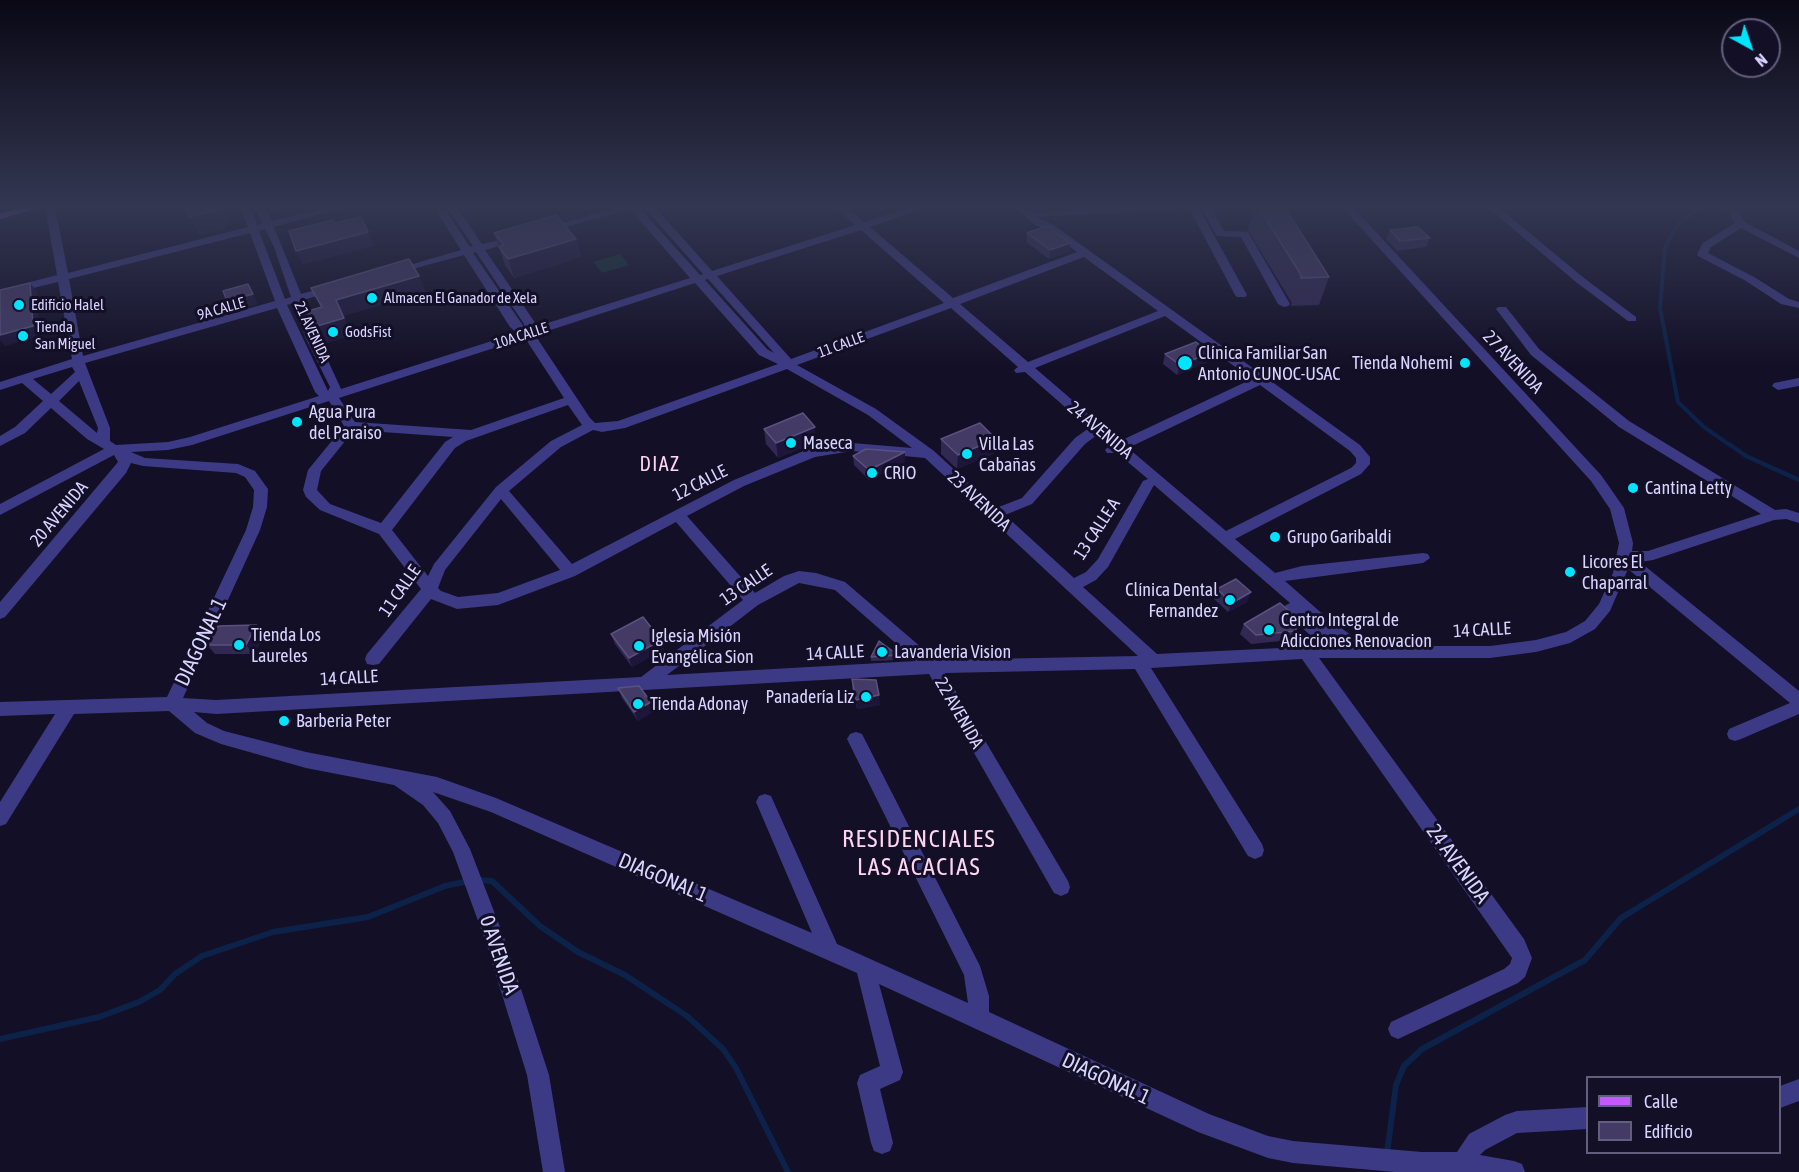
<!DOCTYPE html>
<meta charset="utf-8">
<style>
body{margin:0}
#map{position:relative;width:1799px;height:1172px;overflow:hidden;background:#130f26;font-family:"Asap Condensed",sans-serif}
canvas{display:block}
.legend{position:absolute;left:1586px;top:1076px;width:195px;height:78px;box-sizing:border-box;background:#130f26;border:2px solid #625e7d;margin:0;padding:8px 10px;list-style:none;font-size:18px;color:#d9d4ff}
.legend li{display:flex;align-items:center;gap:12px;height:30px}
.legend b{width:30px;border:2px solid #625e7d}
.north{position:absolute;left:1721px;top:18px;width:60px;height:60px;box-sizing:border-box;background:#130f26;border:2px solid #625e7d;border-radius:50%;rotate:140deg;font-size:16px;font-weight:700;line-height:24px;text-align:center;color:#d9d4ff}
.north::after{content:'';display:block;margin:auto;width:21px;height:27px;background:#00e5ff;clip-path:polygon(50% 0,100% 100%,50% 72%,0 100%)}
</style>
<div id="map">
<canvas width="1799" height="1172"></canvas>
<ul class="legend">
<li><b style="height:8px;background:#c25bff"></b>Calle</li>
<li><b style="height:16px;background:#433a66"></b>Edificio</li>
</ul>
<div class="north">N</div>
</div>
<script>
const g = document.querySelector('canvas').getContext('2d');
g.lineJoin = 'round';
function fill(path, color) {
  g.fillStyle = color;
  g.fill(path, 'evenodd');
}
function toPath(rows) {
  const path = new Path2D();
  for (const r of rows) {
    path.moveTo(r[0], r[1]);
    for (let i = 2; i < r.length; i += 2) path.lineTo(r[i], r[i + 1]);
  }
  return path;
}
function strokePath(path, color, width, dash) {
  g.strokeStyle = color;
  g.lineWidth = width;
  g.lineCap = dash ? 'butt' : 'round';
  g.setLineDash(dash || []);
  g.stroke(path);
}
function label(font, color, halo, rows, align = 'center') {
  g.font = font + ' "Asap Condensed",sans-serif';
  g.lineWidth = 6;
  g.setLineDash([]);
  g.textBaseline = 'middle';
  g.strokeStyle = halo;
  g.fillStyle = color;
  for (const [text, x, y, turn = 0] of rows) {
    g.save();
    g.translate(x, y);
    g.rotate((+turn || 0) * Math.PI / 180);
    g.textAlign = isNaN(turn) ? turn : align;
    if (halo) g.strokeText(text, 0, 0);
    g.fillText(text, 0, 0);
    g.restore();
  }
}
fill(toPath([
 [620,254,629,265,602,273,593,262]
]), '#12302f');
strokePath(toPath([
 [1703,206,1678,223,1665,248,1660,308,1678,402,1704,427,1731,446]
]), '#0c2248', 4);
strokePath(toPath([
 [1729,444,1746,456,1799,480]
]), '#0c2248', 4.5);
strokePath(toPath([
 [478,880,492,881,540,926,578,952,625,975,687,1016,723,1049,736,1068,788,1172],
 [0,1039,99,1017,139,1002,160,990,175,974,202,956,273,932,368,917,445,886,469,881],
 [1387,1153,1396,1085,1404,1066,1422,1049,1585,960,1621,918,1799,809]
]), '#0c2248', 6);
fill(toPath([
 [45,206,55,206,68,273,248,227,240,206,250,206,257,225,262,224,254,206,264,206,272,221,331,206,349,206,274,227,301,294,334,285,340,288,304,300,318,339,341,389,517,333,510,327,464,255,394,274,389,271,461,250,433,206,443,206,470,247,473,246,446,206,456,206,482,244,520,236,520,240,485,250,536,324,535,327,690,278,630,209,545,233,540,230,619,206,638,206,700,275,703,274,643,206,654,206,712,271,855,225,834,206,845,206,864,222,914,206,930,206,870,227,953,298,1077,252,1047,230,1037,226,1012,206,1024,206,1032,213,1122,206,1185,206,1180,209,1038,217,1055,226,1360,445,1370,457,1370,464,1361,474,1235,539,1275,573,1302,566,1423,553,1428,554,1430,558,1423,563,1285,581,1326,617,1366,646,1490,646,1536,640,1566,632,1585,621,1599,604,1613,573,1619,543,1610,509,1591,481,1341,206,1352,206,1601,475,1624,508,1633,543,1632,551,1648,551,1761,514,1619,427,1531,355,1496,309,1498,307,1506,307,1539,349,1629,421,1775,510,1786,509,1799,513,1799,523,1786,519,1774,520,1653,560,1640,562,1799,691,1799,714,1741,739,1735,741,1729,739,1727,734,1729,729,1790,703,1628,569,1610,611,1595,629,1570,643,1536,652,1490,658,1319,658,1524,939,1532,958,1525,977,1518,983,1398,1039,1391,1036,1388,1029,1391,1022,1504,969,1510,964,1512,958,1302,659,1151,668,1262,844,1264,850,1262,856,1255,859,1248,856,1135,669,945,673,1068,881,1070,887,1068,893,1061,896,1054,893,929,674,216,714,194,712,207,723,224,731,306,752,437,777,496,798,812,933,756,802,759,796,765,794,771,796,837,944,968,1003,964,975,847,739,850,734,856,732,862,734,980,966,989,996,989,1012,1209,1114,1268,1136,1293,1141,1422,1152,1457,1152,1469,1134,1505,1115,1517,1111,1588,1107,1588,1129,1517,1133,1485,1150,1480,1155,1514,1161,1522,1164,1525,1172,1395,1172,1293,1163,1268,1158,1198,1132,879,984,903,1072,900,1080,880,1089,893,1143,890,1151,882,1154,874,1151,871,1143,857,1083,860,1075,880,1066,857,973,491,812,433,792,450,811,470,849,505,940,549,1075,565,1172,543,1172,527,1075,485,940,453,852,438,823,423,805,394,785,306,768,221,744,195,733,169,711,74,714,6,824,0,826,0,802,55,714,0,716,0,702,167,697,246,530,253,507,254,490,245,477,236,473,143,466,131,463,126,473,5,617,0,619,0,602,118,462,114,455,0,515,0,504,104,449,87,439,51,408,25,433,0,446,0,436,15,427,43,401,22,383,0,390,0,382,72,359,58,282,0,296,0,290,57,275,45,206],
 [265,229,274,247,291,297,285,299,259,231,265,229],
 [861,230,944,303,791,359,717,276,861,230],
 [250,233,275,301,83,356,69,279,250,233],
 [476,252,524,324,524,327,473,253,476,252],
 [1084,257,1158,311,1028,362,960,304,1084,257],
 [708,279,774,353,767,349,705,280,708,279],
 [695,283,759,355,778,364,618,421,595,423,590,418,535,335,695,283],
 [293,303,306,339,330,387,328,391,289,309,287,305,293,303],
 [277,308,315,392,319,396,190,437,168,442,116,445,110,441,110,428,85,363,277,308],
 [951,308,1018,367,1014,370,1016,373,1025,372,1089,428,1075,438,1022,498,996,508,934,451,876,409,797,365,951,308],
 [1165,316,1252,379,1120,441,1035,368,1165,316],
 [525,338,564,398,471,430,355,422,339,398,525,338],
 [72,367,75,372,51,394,33,379,72,367],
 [787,369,868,415,912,448,852,443,832,444,806,450,734,480,572,564,509,491,561,447,593,430,602,432,625,428,787,369],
 [79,381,98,428,97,433,59,401,79,381],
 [1260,385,1350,451,1356,458,1356,463,1351,468,1226,531,1128,448,1260,385],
 [329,401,344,426,308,470,303,490,306,497,320,510,379,534,421,589,367,654,365,659,367,664,373,665,379,664,431,599,457,609,498,605,575,576,676,522,743,600,641,677,216,700,183,698,260,530,267,507,268,489,255,471,238,464,145,458,131,452,168,450,192,445,329,401],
 [568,405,582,425,551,441,496,487,434,564,428,576,392,530,455,448,466,441,568,405],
 [354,430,453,437,445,442,381,523,330,504,317,490,321,471,354,430],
 [1097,435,1109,446,1105,450,1107,453,1117,453,1148,479,1143,481,1098,559,1086,572,1074,578,1005,515,1032,504,1085,444,1097,435],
 [852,451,925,458,1138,656,936,660,845,582,816,573,799,571,784,576,755,593,687,516,744,486,815,457,852,451],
 [1154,485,1290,603,1286,605,1283,609,1286,613,1322,646,1157,654,1083,587,1096,580,1108,567,1154,485],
 [501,499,560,570,498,593,458,597,441,591,438,588,445,570,501,499],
 [799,583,835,590,916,661,667,675,758,605,799,583],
 [1188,206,1198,206,1247,295,1245,297,1237,297,1235,295,1188,206],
 [1200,206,1210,206,1224,231,1248,232,1290,304,1288,306,1284,307,1278,304,1241,237,1217,236,1200,206],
 [1486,206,1497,206,1584,278,1636,317,1636,321,1628,321,1576,282,1486,206],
 [1724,206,1734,206,1745,222,1799,251,1799,258,1741,228,1711,247,1708,253,1754,277,1789,299,1799,302,1799,308,1781,304,1746,281,1698,256,1697,254,1703,243,1735,223,1724,206],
 [1799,378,1799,386,1778,390,1772,386,1774,383,1799,378],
 [1799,1079,1799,1101,1780,1108,1780,1086,1799,1079]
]), '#3d3a85');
fill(toPath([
 [28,206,46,206,0,219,0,213,28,206]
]), '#c25bff');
fill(toPath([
 [1255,206,1258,206,1329,277,1319,305,1291,306,1292,303,1248,230],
 [1390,230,1430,238,1426,247,1397,251,1386,239],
 [494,233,576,239,581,257,514,278,505,265],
 [1027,233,1069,252,1049,259,1026,242],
 [1165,354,1207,362,1177,375,1163,364],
 [764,429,816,442,778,458,766,444],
 [941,439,996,439,995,453,957,469,941,454],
 [905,452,905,462,869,480,854,465,853,456],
 [1217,589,1247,602,1228,612,1214,599],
 [1244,624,1296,631,1291,640,1251,644,1240,634],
 [611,634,664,649,632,667,615,644],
 [264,635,254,654,215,654,207,645],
 [898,655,898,660,871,661,871,657],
 [852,679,880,705,857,709,852,688],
 [618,688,651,702,654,711,638,721,622,698]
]), '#312854');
fill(toPath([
 [219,206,221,206,224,211,229,225,224,229,200,235,189,217],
 [267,206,296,206,270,213],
 [368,232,374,246,303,265,296,251],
 [576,239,581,257,514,278,508,259],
 [1070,243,1069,252,1049,259,1050,250],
 [419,276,426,292,344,316,352,335,323,344,314,327,336,300],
 [30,283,37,292,40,336,5,346,0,340,0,335],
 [248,284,258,304,232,311,227,301],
 [1210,353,1207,362,1177,375,1180,365],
 [815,427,816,442,778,458,776,443],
 [996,439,995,453,957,469,958,455],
 [905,452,905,462,869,480,869,470],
 [1251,592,1247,602,1228,612,1232,603],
 [256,625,264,635,254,654,246,645],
 [661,640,664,649,632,667,629,658],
 [879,695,880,705,857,709,856,700],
 [651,702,654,711,638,721,634,712]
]), '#1d163a');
const building = toPath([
 [186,206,219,206,219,207,214,211,189,217,186,206],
 [1258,206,1284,206,1329,277,1301,278,1301,275,1258,206],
 [556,215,576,239,508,259,499,247,504,245,494,233,556,215],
 [361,217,368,232,296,251,289,231,333,220,334,223,361,217],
 [1047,226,1070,243,1050,250,1027,233,1047,226],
 [1418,227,1430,238,1400,241,1390,230,1418,227],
 [409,259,419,276,336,300,344,318,314,327,308,311,322,307,311,288,409,259],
 [30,283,33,326,0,335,0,290,30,283],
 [248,284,253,294,227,301,223,291,248,284],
 [1196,342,1210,353,1180,365,1165,354,1196,342],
 [803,413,815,427,776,443,764,429,803,413],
 [980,423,996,439,958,455,941,439,980,423],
 [866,449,905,452,869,470,853,456,866,449],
 [1236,579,1251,592,1232,603,1217,589,1236,579],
 [1280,603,1296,617,1296,631,1256,635,1244,624,1280,603],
 [643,617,661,640,629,658,611,634,643,617],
 [256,625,246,645,207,645,218,626,256,625],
 [879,641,898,655,871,657,879,641],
 [852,679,876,680,879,695,856,700,852,679],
 [639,686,651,702,634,712,618,688,639,686]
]);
fill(building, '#433a66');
strokePath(building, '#5a527e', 1.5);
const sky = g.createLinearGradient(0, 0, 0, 370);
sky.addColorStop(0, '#0a0815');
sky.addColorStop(0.56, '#333752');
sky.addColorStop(1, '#33375200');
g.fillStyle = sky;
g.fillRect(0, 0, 1799, 370);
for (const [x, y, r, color] of [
 [372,298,6,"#00e5ff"],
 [19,305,6,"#00e5ff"],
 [333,332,6,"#00e5ff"],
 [23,336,6,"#00e5ff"],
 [1185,363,8,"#00e5ff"],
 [1465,363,6,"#00e5ff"],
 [297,422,6,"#00e5ff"],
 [791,443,6,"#00e5ff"],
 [967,454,6,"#00e5ff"],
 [872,473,6,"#00e5ff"],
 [1633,488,6,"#00e5ff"],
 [1275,537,6,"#00e5ff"],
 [1570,572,6,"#00e5ff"],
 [1230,600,6,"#00e5ff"],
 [1269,630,6,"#00e5ff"],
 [239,645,6,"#00e5ff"],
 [639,646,6,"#00e5ff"],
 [882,652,6,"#00e5ff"],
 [866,697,6,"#00e5ff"],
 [638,704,6,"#00e5ff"],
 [284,721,6,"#00e5ff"]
]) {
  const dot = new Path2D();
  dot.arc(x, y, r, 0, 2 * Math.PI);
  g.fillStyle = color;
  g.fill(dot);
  strokePath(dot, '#130f26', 2);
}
label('15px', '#d9d4ff', '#130f26', [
 ["Almacen El Ganador de Xela",384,298],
 ["Edificio Halel",31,305],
 ["Tienda",35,327],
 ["San Miguel",35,344],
 ["GodsFist",345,332]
], 'left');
label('15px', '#d9d4ff', '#130f26', [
 ["9A CALLE",221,309,-16],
 ["21 AVENIDA",312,332,65],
 ["10A CALLE",521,336,-18],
 ["11 CALLE",841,345,-20]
]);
label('18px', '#d9d4ff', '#130f26', [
 ["Clínica Familiar San",1198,353],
 ["Antonio CUNOC-USAC",1198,374],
 ["Tienda Nohemi",1453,363,"right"],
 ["Agua Pura",309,412],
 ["del Paraiso",309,433],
 ["Maseca",803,443],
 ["Villa Las",979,444],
 ["Cabañas",979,465],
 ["CRIO",884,473],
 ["Cantina Letty",1645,488],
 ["Grupo Garibaldi",1287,537],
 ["Licores El",1582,562],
 ["Chaparral",1582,583],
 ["Clínica Dental",1218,590,"right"],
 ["Fernandez",1218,611,"right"],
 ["Centro Integral de",1281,620],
 ["Adicciones Renovacion",1281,641],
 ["Tienda Los",251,635],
 ["Laureles",251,656],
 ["Iglesia Misión",651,636],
 ["Evangélica Sion",651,657],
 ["Lavanderia Vision",894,652],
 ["Panadería Liz",854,697,"right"],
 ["Tienda Adonay",650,704],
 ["Barberia Peter",296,721]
], 'left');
label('18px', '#d9d4ff', '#130f26', [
 ["27 AVENIDA",1513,362,47],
 ["24 AVENIDA",1100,430,40],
 ["12 CALLE",700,483,-27],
 ["23 AVENIDA",979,501,43],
 ["20 AVENIDA",59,514,-50],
 ["13 CALLE A",1097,529,-57],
 ["13 CALLE",746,585,-34],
 ["11 CALLE",400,591,-55],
 ["14 CALLE",1482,630,-3],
 ["14 CALLE",835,653,-3],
 ["14 CALLE",349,678,-3],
 ["22 AVENIDA",959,713,60]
]);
g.letterSpacing = '1.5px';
label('20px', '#ffd6f0', '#130f26', [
 ["DIAZ",660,465]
]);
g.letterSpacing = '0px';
label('21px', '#d9d4ff', '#130f26', [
 ["DIAGONAL 1",201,642,-65],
 ["24 AVENIDA",1458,864,54],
 ["DIAGONAL 1",663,878,23],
 ["0 AVENIDA",499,955,71],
 ["DIAGONAL 1",1106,1079,25]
]);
g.letterSpacing = '1.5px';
label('24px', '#ffd6f0', '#130f26', [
 ["RESIDENCIALES",919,839],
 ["LAS ACACIAS",919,867]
]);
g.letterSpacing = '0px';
</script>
